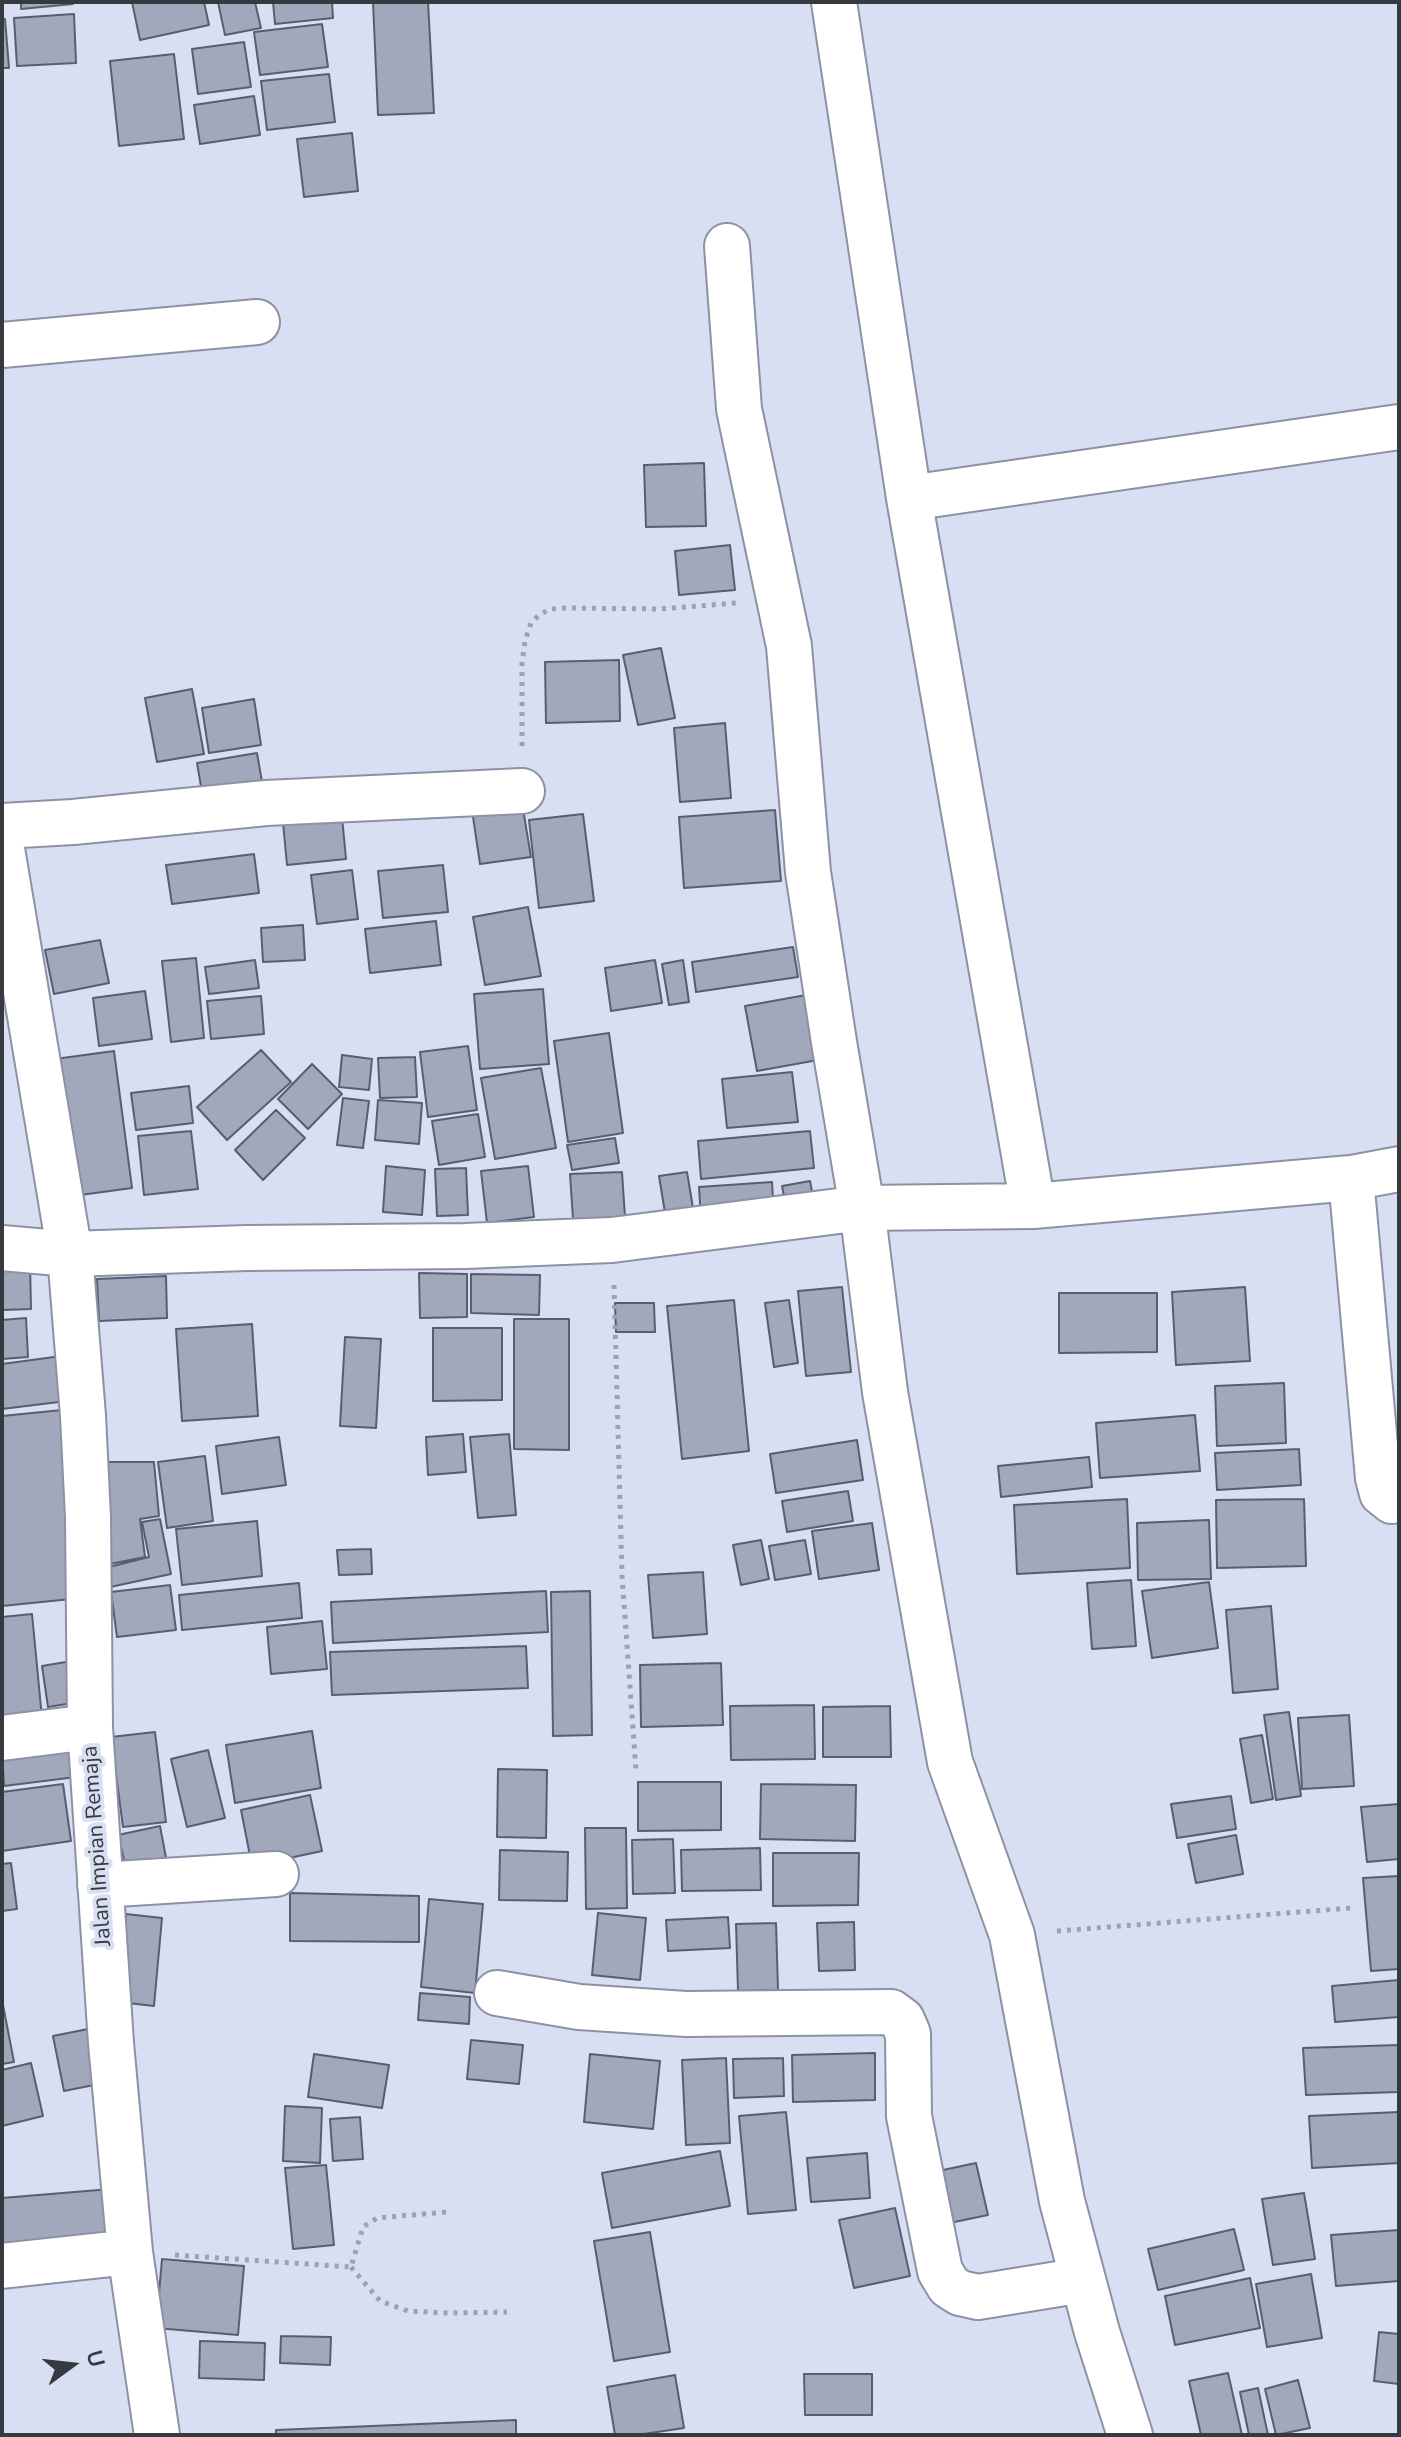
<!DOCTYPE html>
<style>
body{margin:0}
#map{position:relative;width:1401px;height:2437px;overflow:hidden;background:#d9dff3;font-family:"Nunito Sans",sans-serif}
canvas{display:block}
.frame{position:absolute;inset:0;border:4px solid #363940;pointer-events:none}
.north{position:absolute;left:32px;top:2325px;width:80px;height:80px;-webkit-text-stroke:6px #d9dff3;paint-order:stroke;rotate:75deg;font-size:22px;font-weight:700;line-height:32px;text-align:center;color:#363940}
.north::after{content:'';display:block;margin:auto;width:28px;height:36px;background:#363940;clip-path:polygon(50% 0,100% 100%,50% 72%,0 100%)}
</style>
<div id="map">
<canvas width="1401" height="2437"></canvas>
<div class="frame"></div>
<div class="north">U</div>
</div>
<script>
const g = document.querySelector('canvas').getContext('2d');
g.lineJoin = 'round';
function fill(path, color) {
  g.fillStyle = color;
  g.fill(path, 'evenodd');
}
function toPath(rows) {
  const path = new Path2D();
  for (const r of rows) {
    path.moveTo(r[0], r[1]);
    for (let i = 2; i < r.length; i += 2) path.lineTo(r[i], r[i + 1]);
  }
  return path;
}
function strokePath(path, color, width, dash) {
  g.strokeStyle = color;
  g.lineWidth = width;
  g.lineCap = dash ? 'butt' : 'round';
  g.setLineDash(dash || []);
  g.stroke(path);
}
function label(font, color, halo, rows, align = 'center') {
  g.font = font + ' "Nunito Sans",sans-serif';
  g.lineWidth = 8;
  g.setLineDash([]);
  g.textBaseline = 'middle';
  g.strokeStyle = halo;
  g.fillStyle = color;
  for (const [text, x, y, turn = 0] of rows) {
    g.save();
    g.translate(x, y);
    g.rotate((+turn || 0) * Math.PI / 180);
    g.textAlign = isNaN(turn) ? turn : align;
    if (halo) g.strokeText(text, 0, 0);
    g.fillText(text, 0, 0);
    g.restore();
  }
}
const building = toPath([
 [21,2,73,2,73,4,21,9,21,2],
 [132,2,204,2,209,25,140,40,132,2],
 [218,2,255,2,261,28,225,35,218,2],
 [273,2,332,2,333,18,275,24,273,2],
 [373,2,428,2,434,113,378,115,373,2],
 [74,14,76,63,17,66,14,18,74,14],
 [5,19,9,68,2,68,2,20,5,19],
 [322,24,328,67,260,75,254,32,322,24],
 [244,42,251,87,198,94,192,49,244,42],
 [174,54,184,139,119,146,110,61,174,54],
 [329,74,335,122,267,130,261,81,329,74],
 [254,96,260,135,200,144,194,105,254,96],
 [352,133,358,191,304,197,297,139,352,133],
 [704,463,706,526,646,527,644,465,704,463],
 [730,545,735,590,679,595,675,551,730,545],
 [661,648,675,718,638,725,623,655,661,648],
 [619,660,620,721,546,723,545,662,619,660],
 [192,689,204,754,157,762,145,698,192,689],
 [254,699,261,745,209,753,202,708,254,699],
 [725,723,731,798,680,802,674,728,725,723],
 [257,753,262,782,202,792,197,763,257,753],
 [522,803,531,857,480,864,472,810,522,803],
 [341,806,346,859,287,865,282,812,341,806],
 [775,810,781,881,684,888,679,817,775,810],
 [583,814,594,901,539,908,529,820,583,814],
 [254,854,259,893,172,904,166,865,254,854],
 [443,865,448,912,383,918,378,871,443,865],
 [352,870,358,919,317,924,311,875,352,870],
 [528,907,541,976,485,985,473,917,528,907],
 [436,921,441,965,370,973,365,929,436,921],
 [303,925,305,960,263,962,261,928,303,925],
 [100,940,109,983,54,994,45,950,100,940],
 [793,947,798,977,696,992,692,962,793,947],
 [196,958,204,1038,171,1042,162,961,196,958],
 [255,960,259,988,209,994,205,967,255,960],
 [655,960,662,1003,611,1011,605,968,655,960],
 [683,960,689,1002,669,1005,662,964,683,960],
 [543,989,549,1064,480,1069,474,994,543,989],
 [145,991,152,1039,99,1046,93,998,145,991],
 [806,995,818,1060,757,1071,745,1006,806,995],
 [261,996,264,1034,211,1039,207,1001,261,996],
 [609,1033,623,1133,568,1142,554,1041,609,1033],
 [468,1046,477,1110,428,1117,420,1052,468,1046],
 [261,1050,291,1082,227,1140,197,1107,261,1050],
 [114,1051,132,1188,73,1196,55,1059,114,1051],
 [342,1055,372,1059,369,1090,339,1087,342,1055],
 [415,1057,417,1097,380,1098,378,1058,415,1057],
 [312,1064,342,1094,308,1129,278,1099,312,1064],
 [541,1068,556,1148,495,1159,481,1078,541,1068],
 [792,1072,798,1122,727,1128,722,1079,792,1072],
 [189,1086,193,1123,136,1130,131,1093,189,1086],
 [343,1098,369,1101,363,1148,337,1145,343,1098],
 [378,1100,422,1103,419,1144,375,1140,378,1100],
 [276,1110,305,1138,263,1180,235,1150,276,1110],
 [478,1114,485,1157,439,1165,432,1121,478,1114],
 [191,1131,198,1189,144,1195,138,1136,191,1131],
 [810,1131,814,1168,701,1179,698,1141,810,1131],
 [615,1138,619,1163,572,1170,567,1145,615,1138],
 [386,1166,425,1170,422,1215,383,1212,386,1166],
 [528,1166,534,1217,487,1223,481,1171,528,1166],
 [466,1168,468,1215,437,1216,435,1169,466,1168],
 [622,1172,625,1217,573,1219,570,1174,622,1172],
 [687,1172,695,1220,667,1225,659,1176,687,1172],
 [810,1181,815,1208,787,1212,782,1186,810,1181],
 [772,1182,774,1215,701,1219,699,1187,772,1182],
 [30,1262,31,1309,2,1310,2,1263,30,1262],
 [419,1273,467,1274,467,1317,420,1318,419,1273],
 [471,1274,540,1275,539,1315,471,1313,471,1274],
 [166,1276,167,1318,99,1321,97,1279,166,1276],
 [842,1287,851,1372,806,1376,798,1291,842,1287],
 [1245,1287,1250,1361,1176,1365,1172,1292,1245,1287],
 [1059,1293,1157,1293,1157,1352,1059,1353,1059,1293],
 [734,1300,749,1451,682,1459,667,1306,734,1300],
 [789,1300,798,1363,774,1367,765,1303,789,1300],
 [615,1303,654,1303,655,1332,616,1332,615,1303],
 [26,1318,28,1357,2,1359,2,1320,26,1318],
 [514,1319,569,1319,569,1450,514,1449,514,1319],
 [252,1324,258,1416,182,1421,176,1329,252,1324],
 [433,1328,502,1328,502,1400,433,1401,433,1328],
 [345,1337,381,1339,376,1428,340,1426,345,1337],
 [69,1355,75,1400,2,1409,2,1364,69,1355],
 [1284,1383,1286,1443,1217,1446,1215,1386,1284,1383],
 [62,1410,81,1598,2,1606,2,1416,62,1410],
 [1195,1415,1200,1471,1100,1478,1096,1423,1195,1415],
 [463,1434,466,1472,428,1475,426,1437,463,1434],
 [509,1434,516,1515,478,1518,470,1437,509,1434],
 [279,1437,286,1485,222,1494,216,1446,279,1437],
 [857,1440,863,1480,776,1493,770,1454,857,1440],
 [1299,1449,1301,1485,1217,1490,1215,1453,1299,1449],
 [205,1456,213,1521,167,1528,158,1462,205,1456],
 [1089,1457,1092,1487,1001,1497,998,1466,1089,1457],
 [104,1462,154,1462,159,1516,140,1519,145,1557,105,1565,104,1462],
 [848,1491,853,1521,787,1532,782,1501,848,1491],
 [1127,1499,1130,1568,1017,1574,1014,1505,1127,1499],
 [1304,1499,1306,1566,1217,1568,1216,1500,1304,1499],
 [160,1519,171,1574,110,1587,105,1568,149,1557,142,1522,160,1519],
 [1209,1520,1211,1579,1138,1580,1137,1523,1209,1520],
 [257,1521,262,1576,182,1585,176,1529,257,1521],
 [872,1523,879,1570,819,1579,812,1531,872,1523],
 [761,1540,769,1579,741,1585,733,1545,761,1540],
 [805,1540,811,1574,775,1580,769,1546,805,1540],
 [371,1549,372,1574,339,1575,337,1550,371,1549],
 [703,1572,707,1634,653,1638,648,1575,703,1572],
 [1131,1580,1136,1646,1092,1649,1087,1583,1131,1580],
 [1209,1582,1218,1648,1152,1658,1142,1591,1209,1582],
 [299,1583,302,1618,182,1630,179,1595,299,1583],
 [170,1585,176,1630,117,1637,111,1592,170,1585],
 [546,1591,548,1632,333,1643,331,1602,546,1591],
 [590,1591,592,1735,553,1736,551,1592,590,1591],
 [1271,1606,1278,1689,1233,1693,1226,1610,1271,1606],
 [32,1614,42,1718,2,1722,2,1617,32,1614],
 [322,1621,327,1669,271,1674,267,1627,322,1621],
 [526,1646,528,1688,332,1695,330,1652,526,1646],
 [78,1660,85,1701,48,1707,42,1666,78,1660],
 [721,1663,723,1725,641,1727,640,1665,721,1663],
 [814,1705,815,1759,731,1760,730,1706,814,1705],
 [890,1706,891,1757,823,1757,823,1707,890,1706],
 [1289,1712,1301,1796,1276,1800,1264,1715,1289,1712],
 [1349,1715,1354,1786,1302,1789,1298,1718,1349,1715],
 [312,1731,321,1788,235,1803,226,1745,312,1731],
 [155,1732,166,1822,123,1827,111,1737,155,1732],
 [1262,1735,1273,1799,1251,1803,1240,1739,1262,1735],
 [80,1740,84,1776,4,1786,2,1751,80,1740],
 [208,1750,225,1818,187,1827,171,1759,208,1750],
 [498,1769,547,1770,546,1838,497,1837,498,1769],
 [638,1782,721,1782,721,1830,638,1831,638,1782],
 [63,1784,71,1841,2,1851,2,1792,63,1784],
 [761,1784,856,1785,855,1841,760,1839,761,1784],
 [310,1795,322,1851,252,1866,241,1810,310,1795],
 [1231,1796,1236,1829,1177,1838,1171,1804,1231,1796],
 [1399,1804,1399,1859,1367,1862,1361,1807,1399,1804],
 [160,1826,167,1863,127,1872,118,1835,160,1826],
 [585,1828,626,1828,627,1908,586,1909,585,1828],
 [1236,1835,1243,1874,1196,1883,1188,1844,1236,1835],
 [673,1839,675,1893,633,1894,632,1840,673,1839],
 [760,1848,761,1890,682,1891,681,1850,760,1848],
 [500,1850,568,1852,567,1901,499,1900,500,1850],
 [773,1853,859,1853,858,1905,773,1906,773,1853],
 [11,1863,17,1909,2,1911,2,1864,11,1863],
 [1399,1876,1399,1969,1371,1971,1363,1878,1399,1876],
 [290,1893,419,1896,419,1942,290,1941,290,1893],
 [429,1899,483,1904,475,1993,421,1987,429,1899],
 [598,1913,646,1918,640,1980,592,1975,598,1913],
 [126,1914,162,1918,154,2006,119,2002,126,1914],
 [728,1917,730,1948,668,1951,666,1920,728,1917],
 [854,1922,855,1970,819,1971,817,1923,854,1922],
 [776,1923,778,1990,738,1991,736,1924,776,1923],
 [1399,1980,1399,2017,1335,2022,1332,1986,1399,1980],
 [420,1993,470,1997,469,2024,418,2020,420,1993],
 [2,2000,14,2062,2,2064,2,2000],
 [98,2027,109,2082,64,2091,53,2036,98,2027],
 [471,2040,523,2045,519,2084,467,2079,471,2040],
 [1399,2045,1399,2092,1306,2095,1303,2048,1399,2045],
 [875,2053,875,2100,793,2102,792,2055,875,2053],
 [314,2054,389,2065,382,2108,308,2097,314,2054],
 [590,2054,660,2061,653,2129,584,2122,590,2054],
 [726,2058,730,2143,686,2145,682,2060,726,2058],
 [783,2058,784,2096,734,2098,733,2059,783,2058],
 [31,2063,43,2116,2,2126,2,2070,31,2063],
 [285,2106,322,2108,320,2163,283,2161,285,2106],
 [786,2112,796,2210,748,2214,739,2116,786,2112],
 [1399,2112,1399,2163,1312,2168,1309,2116,1399,2112],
 [360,2117,363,2159,333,2161,330,2119,360,2117],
 [720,2151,730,2206,612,2228,602,2173,720,2151],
 [867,2153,870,2198,811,2202,807,2158,867,2153],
 [976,2163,988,2215,940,2225,929,2173,976,2163],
 [326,2165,334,2245,293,2249,285,2168,326,2165],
 [111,2189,115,2233,2,2244,2,2198,111,2189],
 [1304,2193,1315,2259,1273,2265,1262,2199,1304,2193],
 [895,2208,910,2276,854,2288,839,2220,895,2208],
 [1234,2229,1244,2270,1158,2290,1148,2249,1234,2229],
 [1399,2230,1399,2281,1336,2286,1331,2235,1399,2230],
 [650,2232,670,2352,614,2361,594,2241,650,2232],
 [162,2259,244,2266,238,2335,156,2328,162,2259],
 [1311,2274,1322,2338,1267,2347,1256,2284,1311,2274],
 [1250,2278,1260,2328,1175,2345,1165,2296,1250,2278],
 [1379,2332,1399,2334,1399,2384,1374,2381,1379,2332],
 [281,2336,331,2337,330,2365,280,2363,281,2336],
 [200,2341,265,2343,264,2380,199,2378,200,2341],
 [1228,2373,1242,2435,1201,2435,1189,2381,1228,2373],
 [804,2374,872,2374,872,2415,805,2415,804,2374],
 [675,2375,684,2428,637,2435,615,2435,607,2387,675,2375],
 [1298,2380,1310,2428,1276,2435,1265,2389,1298,2380],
 [1258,2388,1268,2435,1249,2435,1240,2392,1258,2388],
 [516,2420,516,2435,276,2435,276,2430,516,2420]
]);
fill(building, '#a2a8bb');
strokePath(building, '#585e6f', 2);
const minor = toPath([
 [834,2,909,498,1033,1206],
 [727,246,739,409,789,646,808,872,834,1042,862,1208,885,1392,950,1762,1012,1935,1062,2201,1097,2332,1130,2435],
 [2,345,257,322],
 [909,498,1399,427],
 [2,826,73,822,266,803,522,791],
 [2,849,70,1254,83,1416,88,1517,90,1727,111,2043,130,2252,157,2435],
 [1351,1178,1378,1478,1382,1493,1392,1501,1399,1499],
 [2,1248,70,1254,247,1248,465,1246,612,1240,862,1208,1033,1206,1351,1178,1399,1169],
 [2,1738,90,1727],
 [100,1885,276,1874],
 [497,1993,579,2007,686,2014,891,2012,902,2020,908,2034,909,2116,940,2271,949,2286,960,2293,978,2297,1083,2280],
 [2,2266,130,2252]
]);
strokePath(minor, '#8c92a4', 48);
strokePath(toPath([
 [522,746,522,663,525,641,531,623,539,615,550,609,566,608,660,609,736,603],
 [614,1285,622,1575,636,1771],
 [1057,1931,1351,1908],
 [175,2255,351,2267,363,2227,377,2218,447,2212],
 [351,2267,380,2301,408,2311,448,2313,507,2312]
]), '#9da2b2', 5, [4, 6]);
strokePath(minor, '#fff', 44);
label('22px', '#363940', '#d9dff3', [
 ["Jalan Impian Remaja",98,1846,-94]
]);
</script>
